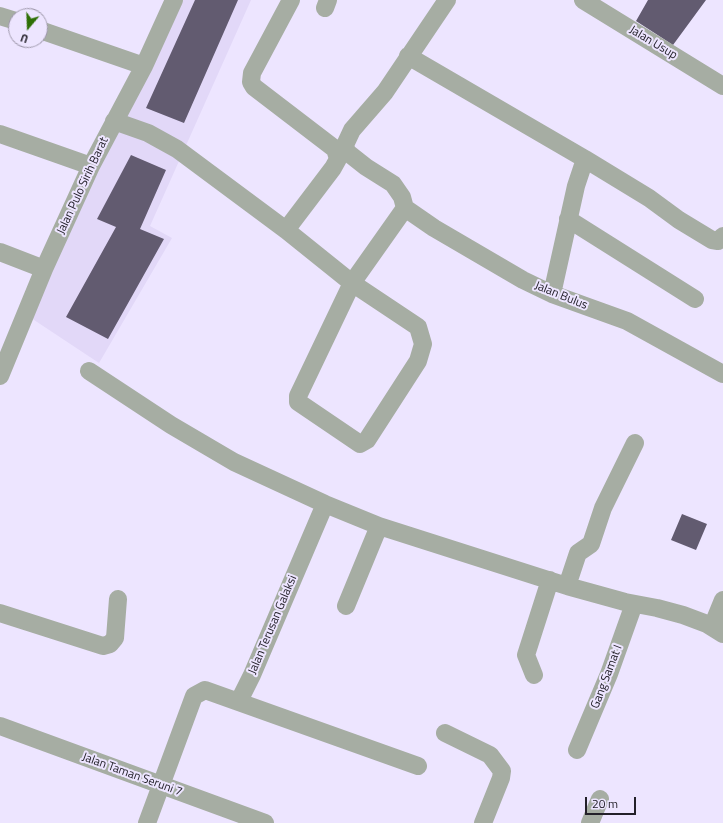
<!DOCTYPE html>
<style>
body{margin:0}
#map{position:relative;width:723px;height:823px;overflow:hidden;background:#ede5ff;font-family:"Titillium Web",sans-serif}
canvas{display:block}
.north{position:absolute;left:8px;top:8px;width:40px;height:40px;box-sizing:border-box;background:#ede5ff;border:1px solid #9c96a9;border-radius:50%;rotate:199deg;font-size:11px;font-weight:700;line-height:16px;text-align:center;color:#232029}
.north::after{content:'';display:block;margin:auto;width:14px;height:18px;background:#2e6f06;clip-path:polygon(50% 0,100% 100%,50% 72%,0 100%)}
.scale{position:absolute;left:585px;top:797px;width:51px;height:18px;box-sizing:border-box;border:2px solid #232029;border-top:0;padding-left:5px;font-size:12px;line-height:14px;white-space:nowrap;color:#232029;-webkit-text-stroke:3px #ede5ff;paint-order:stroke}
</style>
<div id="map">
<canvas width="723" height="823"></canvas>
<div class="north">U</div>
<div class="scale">20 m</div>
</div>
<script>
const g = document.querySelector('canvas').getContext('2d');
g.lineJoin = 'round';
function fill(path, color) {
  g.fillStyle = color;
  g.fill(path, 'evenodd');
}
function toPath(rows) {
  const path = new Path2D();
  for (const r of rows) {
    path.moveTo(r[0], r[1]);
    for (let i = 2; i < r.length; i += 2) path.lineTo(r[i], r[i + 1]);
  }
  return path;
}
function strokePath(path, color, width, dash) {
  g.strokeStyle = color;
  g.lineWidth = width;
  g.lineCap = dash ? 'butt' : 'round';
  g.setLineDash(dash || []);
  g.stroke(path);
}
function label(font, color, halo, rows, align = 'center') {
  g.font = font + ' "Titillium Web",sans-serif';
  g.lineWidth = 4;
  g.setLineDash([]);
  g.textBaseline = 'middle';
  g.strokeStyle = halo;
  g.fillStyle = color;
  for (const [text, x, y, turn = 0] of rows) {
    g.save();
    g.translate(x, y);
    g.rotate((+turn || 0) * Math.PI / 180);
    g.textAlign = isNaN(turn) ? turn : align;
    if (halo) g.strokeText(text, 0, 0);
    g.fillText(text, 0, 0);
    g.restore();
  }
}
fill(toPath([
 [177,0,251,0,150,226,172,238,99,363,28,316]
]), '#e2d8f8');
fill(toPath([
 [195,0,238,0,184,123,146,108],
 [648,0,706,0,673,45,636,21],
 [131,155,166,170,140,229,164,239,108,339,66,317,116,227,97,219],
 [682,514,707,524,696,550,671,540]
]), '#625b70');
strokePath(toPath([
 [447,0,385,92,352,130,345,145,347,152,366,167,393,184,402,197,405,208,434,228,523,280,552,294,627,321,723,374],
 [583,0,723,86],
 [325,8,328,0],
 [0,16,16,21],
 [40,30,144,66],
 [408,56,585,159,576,186,552,294],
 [114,121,148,133,177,149,286,230,352,283,418,327,423,344,418,361,367,440,360,444,301,404,298,402,298,396,352,283,405,208],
 [0,134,91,166],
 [585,159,649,198,679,220,712,240,718,241,723,236],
 [568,219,695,299],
 [286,230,333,168,338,159,335,149,254,87,251,82,252,73,291,0],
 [0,252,44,269],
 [89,371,171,425,234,462,325,504,379,526,567,586,625,602,657,608,683,615,707,624,723,634],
 [0,376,44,269,91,166,144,66,174,0],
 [567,586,578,553,591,544,603,508,635,443],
 [346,606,379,526],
 [0,613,103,646,110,644,115,638,118,599],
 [712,627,723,600],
 [534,675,526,655,550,580],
 [239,701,252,675,325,504],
 [0,726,265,823],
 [445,733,490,755,502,771,501,778,483,823],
 [577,750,609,674,634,604],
 [147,823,194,696,205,690,418,766],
 [590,823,600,799]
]), '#a6ada3', 18);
label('12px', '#232029', '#ede5ff', [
 ["Jalan Usup",653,43,31],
 ["Jalan Pulo Sirih Barat",83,186,-65],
 ["Jalan Bulus",561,296,22],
 ["Jalan Terusan Galaksi",273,625,-67],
 ["Gang Samat I",607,677,-69],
 ["Jalan Taman Seruni 7",132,775,20]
]);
</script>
